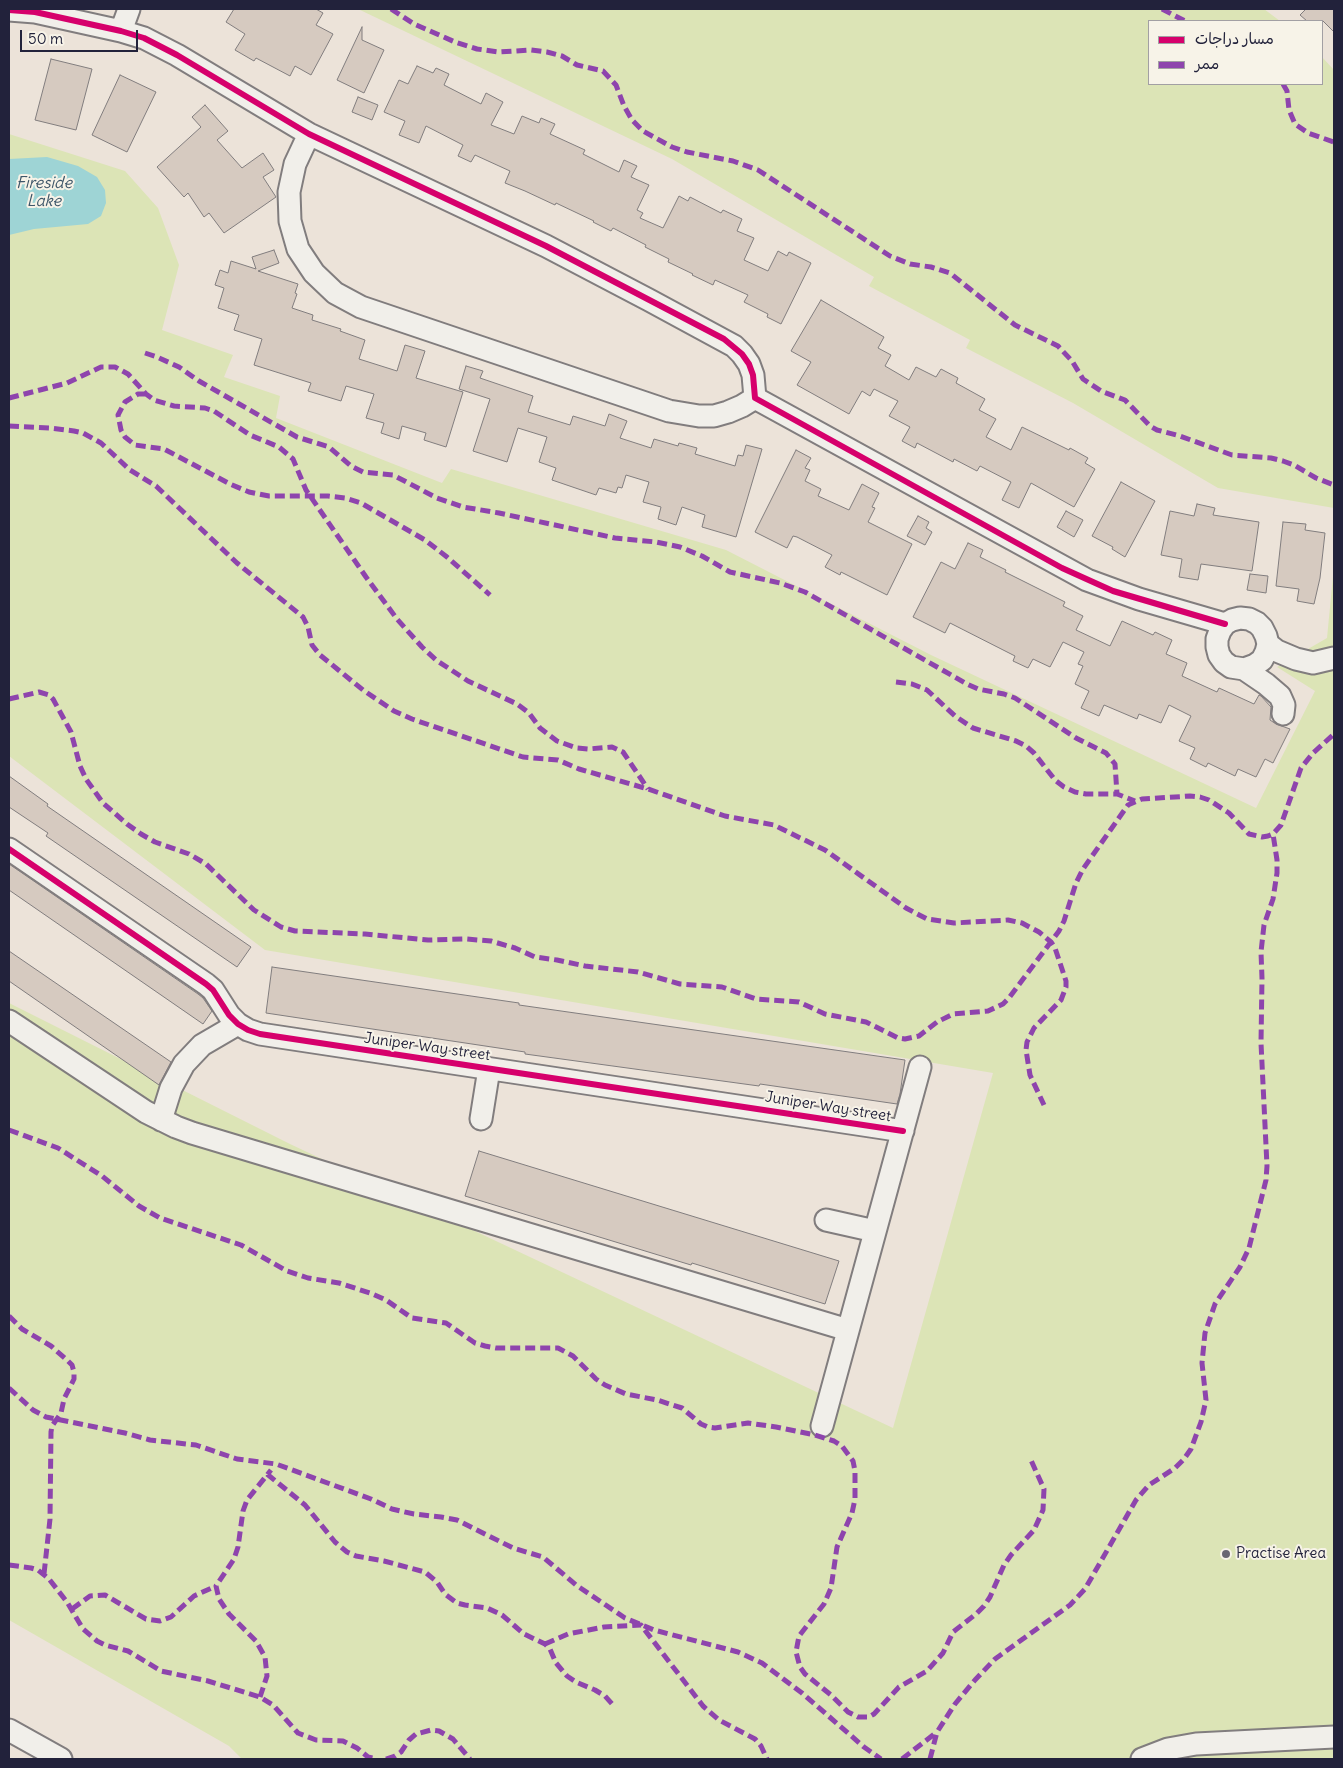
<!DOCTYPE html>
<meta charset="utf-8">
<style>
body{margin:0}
#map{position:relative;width:1343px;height:1768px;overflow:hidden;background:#ece3d9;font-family:Delius,"Playpen Sans Arabic",sans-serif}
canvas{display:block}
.frame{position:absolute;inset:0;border:10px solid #22223b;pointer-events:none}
.legend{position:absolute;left:1148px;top:20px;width:175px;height:65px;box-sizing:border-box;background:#f7f3e8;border:1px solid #a29fa3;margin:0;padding:6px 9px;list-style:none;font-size:15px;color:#22223b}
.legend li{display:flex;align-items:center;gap:10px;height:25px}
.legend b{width:25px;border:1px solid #a29fa3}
.scale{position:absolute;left:20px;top:30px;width:118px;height:22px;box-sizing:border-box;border:2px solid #22223b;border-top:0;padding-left:6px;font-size:15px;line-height:18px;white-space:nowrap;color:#22223b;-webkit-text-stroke:4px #f7f3e8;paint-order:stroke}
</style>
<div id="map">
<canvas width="1343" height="1768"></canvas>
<div class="frame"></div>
<ul class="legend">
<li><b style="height:6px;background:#d6006c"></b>مسار دراجات</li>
<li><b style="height:6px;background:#8e44ad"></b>ممر</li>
</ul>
<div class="scale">50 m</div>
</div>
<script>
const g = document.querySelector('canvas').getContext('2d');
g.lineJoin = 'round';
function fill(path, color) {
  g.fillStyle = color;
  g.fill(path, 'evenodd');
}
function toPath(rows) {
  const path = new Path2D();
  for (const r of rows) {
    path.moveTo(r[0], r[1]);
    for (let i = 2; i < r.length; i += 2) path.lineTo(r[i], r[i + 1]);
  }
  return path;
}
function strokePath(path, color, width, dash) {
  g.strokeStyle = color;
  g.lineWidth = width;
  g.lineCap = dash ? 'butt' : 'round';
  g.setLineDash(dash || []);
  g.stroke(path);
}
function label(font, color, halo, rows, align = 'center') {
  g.font = font + ' Delius,sans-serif';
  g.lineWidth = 4;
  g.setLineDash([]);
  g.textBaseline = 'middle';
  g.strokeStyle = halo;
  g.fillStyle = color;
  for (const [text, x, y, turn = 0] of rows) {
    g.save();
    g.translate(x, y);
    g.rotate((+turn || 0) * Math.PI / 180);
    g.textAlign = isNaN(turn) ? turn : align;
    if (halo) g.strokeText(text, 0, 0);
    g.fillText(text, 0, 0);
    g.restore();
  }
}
fill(toPath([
 [358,9,1264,9,1280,21,1149,21,1149,84,1322,84,1322,57,1334,70,1334,508,1218,488,1073,403,966,348,970,340,869,286,874,277,672,159],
 [9,134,125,171,158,208,179,265,162,330,233,355,224,377,280,396,276,418,442,483,451,469,726,550,931,655,1256,808,1315,691,1277,667,1327,638,1334,566,1334,1759,242,1759,229,1746,9,1620,9,1003,290,1144,893,1428,993,1073,265,950,9,756]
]), '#dce4b6');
fill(toPath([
 [47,157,78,166,97,177,105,190,106,203,101,216,88,224,34,229,9,235,9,159]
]), '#9ed4d5');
const building = toPath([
 [234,9,316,9,323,13,316,25,333,34,311,75,295,66,290,76,256,58,254,61,235,50,245,34,226,22,234,9],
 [1306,9,1334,9,1334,32,1323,21,1307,21,1300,15,1306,9],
 [362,27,362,40,384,50,364,93,337,80,362,27],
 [51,59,92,69,76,130,35,120,51,59],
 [417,66,433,73,436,68,449,74,444,85,481,104,486,93,503,102,491,125,514,134,522,116,539,123,541,118,555,124,550,134,585,150,583,154,619,172,624,160,637,166,631,177,649,185,637,210,643,213,640,218,663,228,679,196,688,201,690,197,721,213,723,210,742,219,737,231,754,238,744,260,768,271,778,251,787,256,789,252,811,263,781,324,767,317,768,314,744,302,748,295,715,280,713,285,692,275,693,274,668,262,669,259,645,247,646,245,613,228,611,231,593,222,594,221,556,203,555,205,525,191,505,183,510,171,475,155,471,162,458,156,463,145,426,126,419,143,399,135,405,121,384,112,399,80,408,84,417,66],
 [120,75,156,92,127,152,92,135,120,75],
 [358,97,378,105,372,120,352,112,358,97],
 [205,105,228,131,217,140,242,168,263,153,274,170,263,177,276,197,224,233,209,213,204,217,188,193,184,197,157,167,201,127,192,117,205,105],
 [274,250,279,263,258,271,298,284,295,293,297,294,292,308,313,315,312,320,341,329,340,331,365,340,359,359,397,371,405,345,425,351,416,378,463,392,446,447,424,440,426,433,402,426,399,439,381,433,384,423,366,418,374,394,346,386,341,401,308,391,311,383,254,365,262,339,234,330,239,315,218,308,224,288,215,285,220,270,228,273,231,261,256,269,252,257,274,250],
 [821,300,884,337,878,348,891,355,885,366,909,380,916,367,936,377,941,369,958,378,956,383,985,399,979,410,996,419,986,437,1011,450,1022,427,1069,450,1070,448,1088,458,1085,463,1095,469,1074,507,1031,483,1019,508,1002,500,1011,482,980,466,977,471,954,459,953,462,917,443,915,448,902,441,910,427,889,416,898,401,874,389,870,396,862,391,849,414,797,385,811,362,791,351,821,300],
 [466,366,483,371,480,378,533,396,528,412,570,425,573,416,605,426,609,414,627,421,620,438,651,448,654,439,678,446,679,443,697,448,695,454,735,466,738,455,743,456,746,445,762,449,736,537,702,527,705,515,682,507,676,525,658,519,661,507,643,502,649,482,626,475,622,488,618,487,616,493,599,488,596,495,552,480,556,468,539,462,547,437,518,428,507,462,473,451,490,399,459,389,466,366],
 [796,450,811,458,805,468,810,470,805,481,821,489,818,496,849,510,862,484,879,493,872,507,875,508,868,522,912,544,887,595,841,572,840,575,825,567,832,555,797,537,793,536,787,548,755,532,796,450],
 [1121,482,1155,501,1125,557,1112,549,1113,547,1092,536,1121,482],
 [1197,504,1215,508,1213,515,1259,522,1252,571,1201,564,1198,580,1179,577,1182,559,1161,555,1170,511,1194,516,1197,504],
 [1066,511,1083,520,1074,537,1057,527,1066,511],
 [918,516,929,522,926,528,932,532,925,545,907,536,918,516],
 [1283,522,1306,524,1305,530,1325,533,1320,578,1314,604,1297,601,1299,589,1276,586,1283,522],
 [968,543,983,550,980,557,1006,570,1005,572,1065,602,1063,606,1083,616,1076,630,1110,646,1122,621,1153,635,1155,632,1172,640,1166,654,1187,663,1182,676,1217,692,1219,688,1254,704,1259,695,1261,696,1271,707,1270,720,1276,724,1290,729,1273,763,1265,759,1256,777,1238,769,1235,776,1208,763,1206,767,1190,759,1195,748,1179,741,1191,716,1169,705,1161,723,1139,714,1137,719,1104,705,1099,716,1081,708,1089,691,1075,684,1083,666,1078,664,1084,652,1063,642,1050,667,1033,659,1028,668,1013,661,1015,656,950,623,945,633,913,617,941,562,955,569,968,543],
 [1250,574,1268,576,1266,593,1247,590,1250,574],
 [9,776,48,804,47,806,251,947,237,967,46,836,48,833,9,807,9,776],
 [9,864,198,994,203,998,212,1011,203,1024,9,890,9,864],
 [9,951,171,1062,159,1085,9,981,9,951],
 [272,967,519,1003,519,1005,905,1060,900,1094,897,1104,760,1084,759,1086,525,1054,525,1052,266,1013,272,967],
 [479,1151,839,1261,825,1304,692,1263,691,1265,465,1196,479,1151]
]);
fill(building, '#d6cac0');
strokePath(building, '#817d7e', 1);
const minor = toPath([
 [9,10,35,12,121,31,144,38,177,55,309,134,546,246,649,300,734,346,742,354,749,364,753,375,755,398],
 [121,31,129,9],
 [309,134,295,164,289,192,290,221,298,249,314,273,335,293,361,307,669,411,699,416,714,416,728,412,742,406,755,398],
 [755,398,1087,580,1139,599,1225,624],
 [1268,644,1266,652,1262,660,1255,665,1244,669,1231,667,1224,662,1219,655,1217,647,1217,639,1220,631,1225,624,1232,620,1240,618,1249,619,1257,623,1262,628,1266,636,1268,644,1277,651,1296,659,1313,663,1334,658],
 [1244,669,1266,684,1280,696,1284,705,1283,714],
 [9,849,206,984,213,990,229,1015,238,1024,248,1030,260,1034,903,1131],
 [9,1021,146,1112,176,1127,192,1133,848,1330],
 [481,1119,489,1069],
 [161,1120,171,1088,184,1064,202,1045,238,1024],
 [826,1220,875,1231],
 [822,1426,920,1067],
 [9,1730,61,1759],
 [1142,1759,1168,1749,1196,1744,1334,1737]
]);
strokePath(minor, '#817d7e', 25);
strokePath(minor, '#f1efea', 21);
strokePath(toPath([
 [391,9,414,24,455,42,477,49,499,52,531,50,547,52,562,56,577,65,603,71,616,85,624,106,632,120,643,131,672,147,687,152,733,161,758,170,890,256,910,264,931,267,950,273,1015,325,1058,346,1072,361,1083,379,1101,391,1125,400,1150,426,1157,430,1180,436,1232,455,1271,458,1283,461,1294,465,1316,478,1334,485],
 [1162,9,1185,21],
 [1283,84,1287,91,1289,110,1295,124,1308,133,1334,142],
 [145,353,157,357,179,367,199,381,297,437,329,447,351,466,363,472,393,475,437,498,463,507,499,513,615,538,656,542,680,547,702,556,730,572,780,583,805,592,967,684,978,689,1004,694,1015,698,1076,738,1106,753,1115,764,1117,794],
 [146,394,138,394,125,402,118,415,121,430,125,437,135,445,164,449,230,484,249,492,269,496,328,496,345,498,361,503,425,540,447,557,490,595],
 [9,398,67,383,101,367,115,367,128,374,146,394,154,400,174,406,205,408,214,411,250,435,279,447,293,459,306,490,366,577,397,619,422,647,436,660,468,681,517,704,529,713,540,728,557,741,577,748,588,749,612,747,623,752,648,789],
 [9,426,50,428,74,431,83,433,101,443,130,470,156,486,237,563,303,617,308,627,312,645,320,655,363,690,394,711,412,719,523,757,558,760,579,769,648,789,725,816,774,825,782,829,825,850,906,908,927,919,954,923,1008,920,1022,923,1039,932,1051,942,1055,948,1066,981,1066,987,1061,1000,1034,1028,1027,1042,1026,1050,1030,1075,1044,1105],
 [896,682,912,684,927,690,955,716,973,728,1016,741,1026,746,1034,753,1055,780,1064,787,1075,792,1086,794,1117,794,1135,801],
 [9,699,39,692,49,695,53,699,71,732,80,766,86,779,103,803,127,824,141,834,155,842,189,854,206,864,254,910,281,927,295,931,365,934,428,940,466,939,491,941,515,948,535,957,557,960,585,966,638,972,680,984,722,987,756,999,799,1002,825,1014,866,1022,898,1038,905,1039,919,1036,937,1022,953,1014,988,1011,1003,1004,1009,998,1059,931,1064,921,1076,883,1083,869,1128,805,1142,799,1190,796,1200,797,1209,800,1229,813,1249,834,1262,837,1268,836,1273,834,1281,825,1301,768,1313,753,1334,734],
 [9,1130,58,1148,102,1176,139,1206,160,1218,241,1245,287,1271,308,1278,339,1283,370,1293,386,1300,412,1318,446,1323,475,1343,485,1346,496,1348,558,1348,573,1356,596,1379,605,1385,626,1394,657,1400,682,1408,701,1424,708,1427,715,1428,748,1423,776,1427,815,1435,834,1441,842,1446,853,1461,855,1471,855,1499,852,1513,837,1547,831,1588,824,1604,799,1636,796,1652,800,1667,805,1674,831,1695,848,1712,858,1717,869,1717,874,1714,899,1687,927,1671,943,1653,953,1632,976,1614,984,1606,990,1597,1004,1565,1011,1555,1034,1530,1043,1510,1044,1489,1030,1458],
 [9,1316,22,1329,51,1346,67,1360,72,1365,74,1372,74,1379,64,1399,61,1413,52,1426,51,1432,50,1519,44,1574],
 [9,1388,33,1410,46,1417,125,1433,150,1440,196,1445,237,1459,276,1464,371,1499,392,1509,414,1514,441,1517,457,1520,513,1548,543,1557,576,1585,625,1618,654,1630,738,1652,762,1663,802,1693,864,1747,881,1759],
 [267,1474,305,1505,335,1542,347,1552,356,1556,384,1561,425,1572,437,1582,445,1594,457,1603,465,1605,487,1608,502,1615,524,1634,545,1644,550,1649,556,1663,567,1676,576,1682,595,1690,605,1696,614,1706],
 [9,1565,31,1568,38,1570,49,1579,67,1602,83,1629,97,1641,105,1645,128,1651,161,1671,208,1681,260,1697,273,1705,298,1733,316,1740,343,1741,357,1748,368,1757,377,1759],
 [72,1609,90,1596,105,1595,146,1619,160,1621,171,1617,194,1596,216,1586],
 [545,1644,568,1634,604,1627,641,1625,703,1706,719,1720,755,1739,761,1746,767,1759],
 [260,1697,267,1676,265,1657,256,1641,229,1614,219,1599,216,1586,234,1559,238,1547,243,1511,247,1500,271,1470],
 [386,1759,395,1756,401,1752,409,1740,416,1734,431,1730,439,1731,453,1739,470,1759],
 [902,1759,937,1732],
 [930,1759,937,1732,955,1704,975,1680,995,1659,1070,1605,1085,1589,1136,1500,1149,1485,1175,1468,1184,1459,1191,1449,1201,1422,1206,1400,1202,1363,1205,1333,1215,1304,1240,1267,1249,1248,1266,1180,1267,1166,1261,1043,1262,978,1261,952,1264,925,1273,899,1277,873,1277,860,1273,834]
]), '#8e44ad', 5, [10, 5]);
strokePath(toPath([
 [9,10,35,12,121,31,144,38,177,55,309,134,546,246,724,339,742,354,749,364,753,375,755,398,1062,568,1113,591,1225,624],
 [9,849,206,984,213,990,229,1015,238,1024,248,1030,260,1034,903,1131]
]), '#d6006c', 6);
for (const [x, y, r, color] of [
 [1226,1554,5,"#696672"]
]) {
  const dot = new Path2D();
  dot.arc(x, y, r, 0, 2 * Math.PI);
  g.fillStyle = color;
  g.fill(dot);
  strokePath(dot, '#f7f3e8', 2);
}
label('15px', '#22223b', '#f7f3e8', [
 ["Juniper Way street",427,1047,8],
 ["Juniper Way street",828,1107,9]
]);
label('15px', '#22223b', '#f7f3e8', [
 ["Practise Area",1236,1554]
], 'left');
label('italic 16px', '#3d5669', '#f7f3e8', [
 ["Fireside",44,183],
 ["Lake",44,201]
]);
</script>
